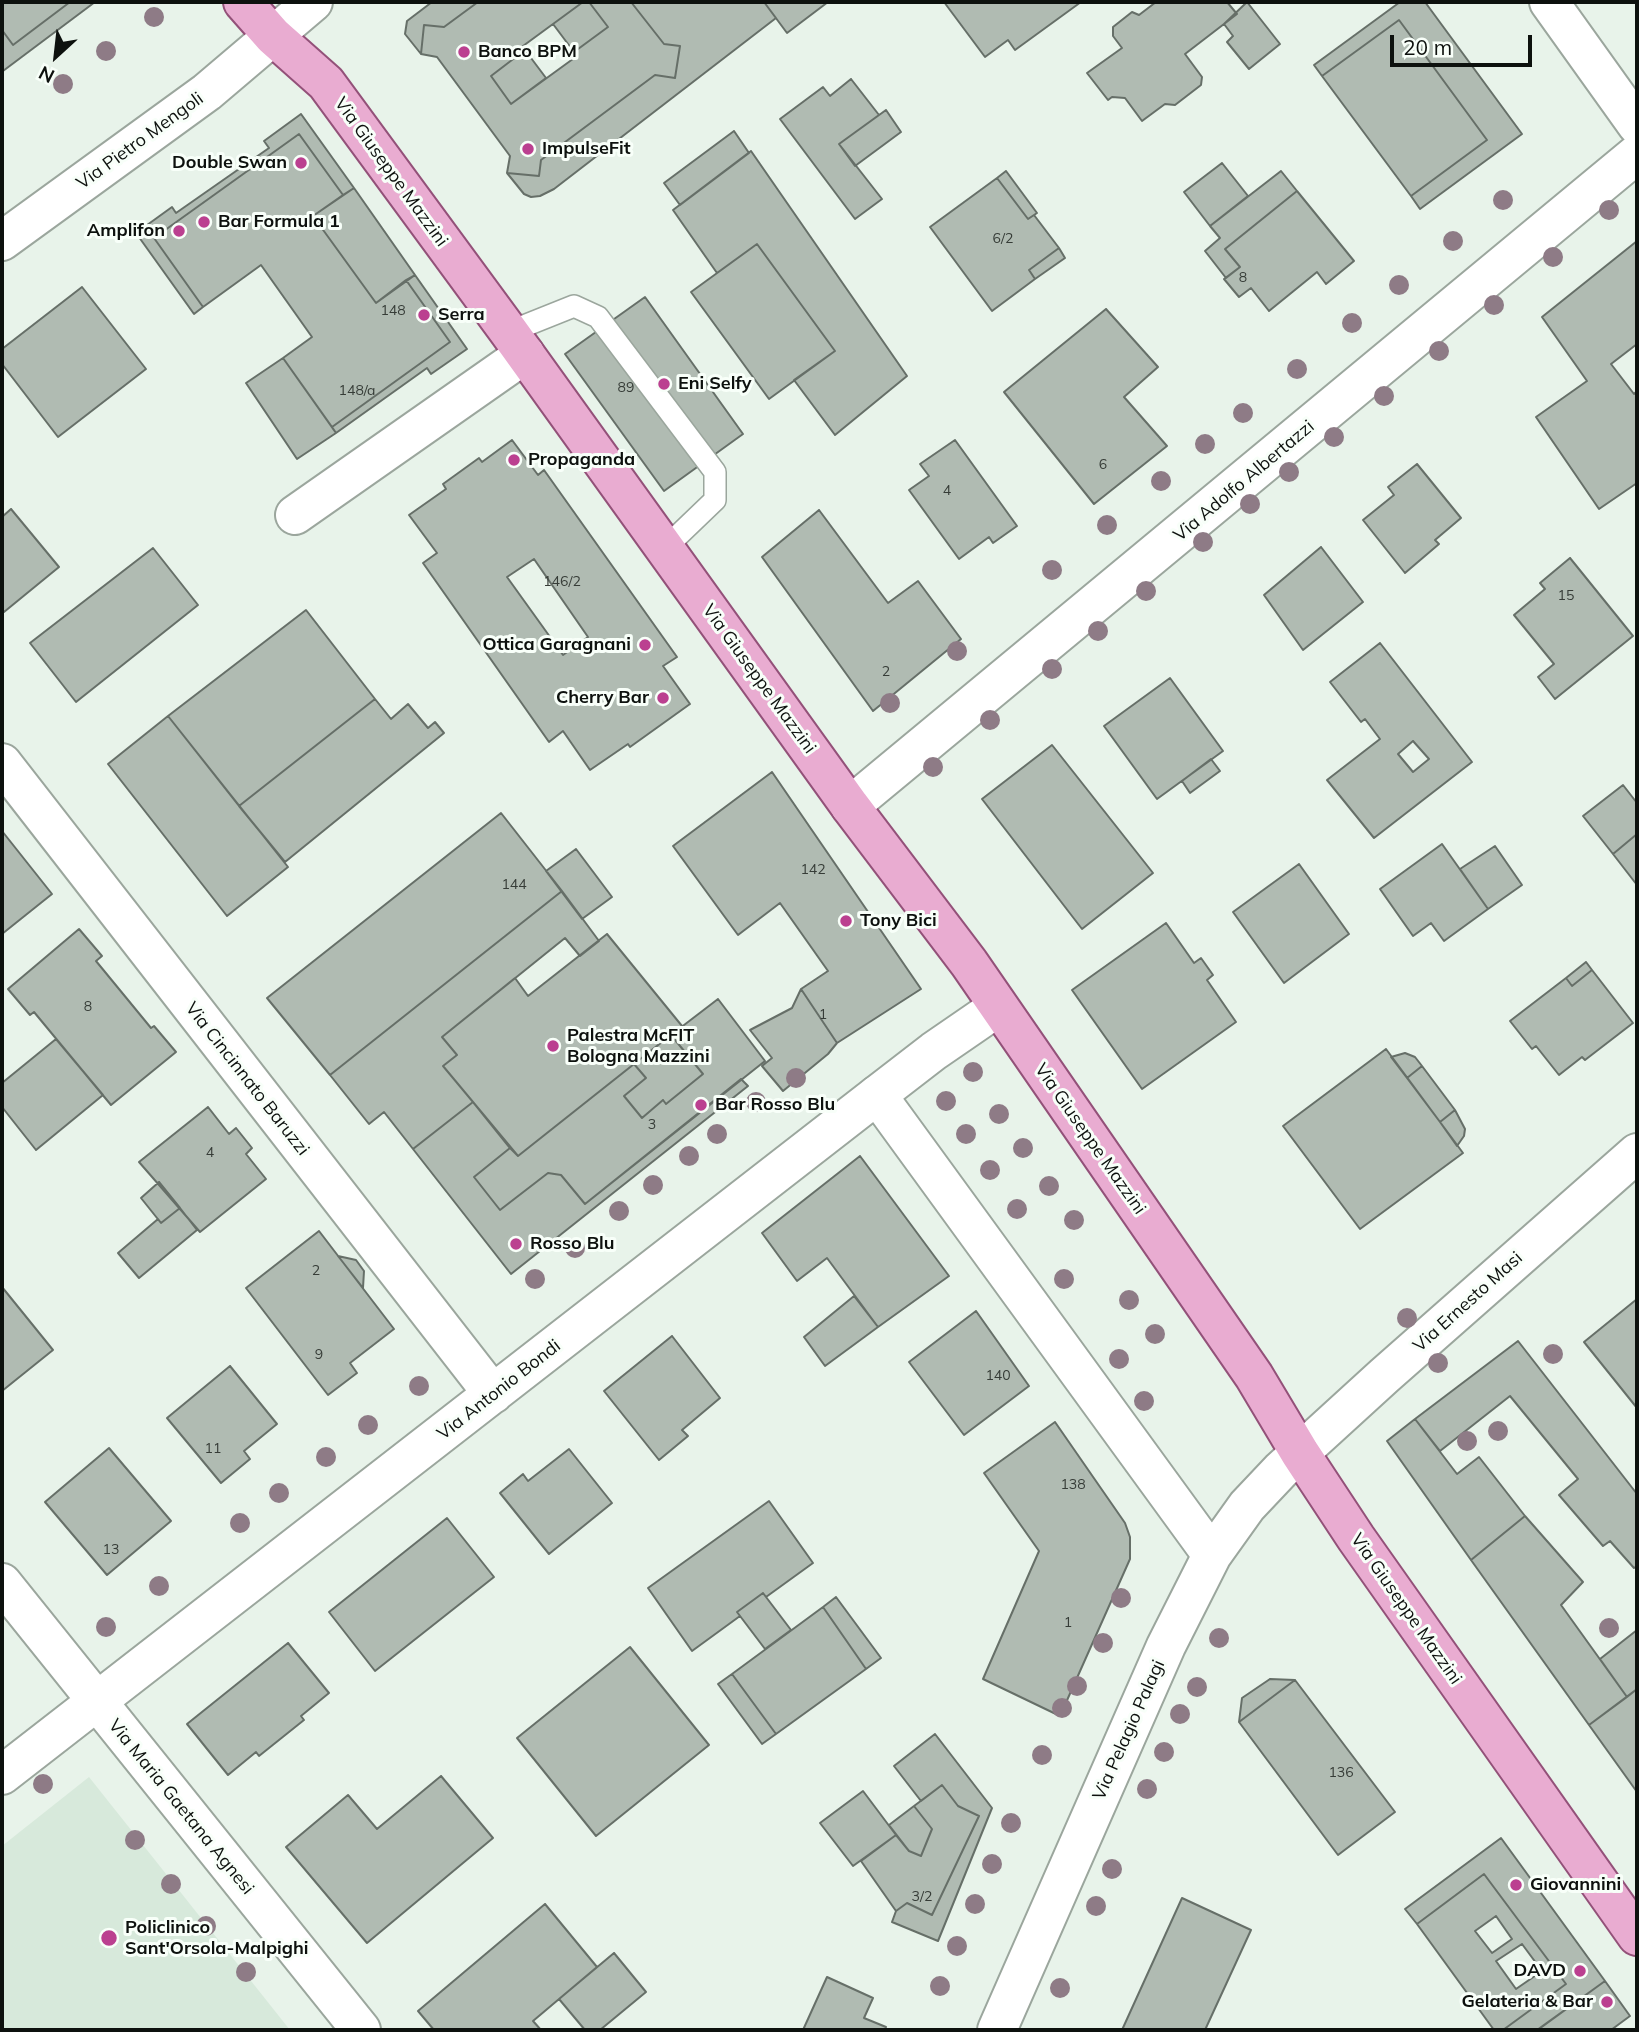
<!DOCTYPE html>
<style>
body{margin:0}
#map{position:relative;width:1639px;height:2032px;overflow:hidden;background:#e8f3ea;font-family:Mulish,sans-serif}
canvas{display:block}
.frame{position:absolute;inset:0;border:4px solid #0d110e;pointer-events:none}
.north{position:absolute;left:21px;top:21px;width:70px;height:70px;-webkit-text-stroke:5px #f8fff9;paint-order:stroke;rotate:207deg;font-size:19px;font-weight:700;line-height:28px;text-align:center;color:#0d110e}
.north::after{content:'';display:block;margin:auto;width:24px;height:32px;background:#0d110e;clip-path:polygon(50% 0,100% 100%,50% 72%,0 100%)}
.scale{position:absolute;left:1390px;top:35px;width:142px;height:32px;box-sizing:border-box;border:4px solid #0d110e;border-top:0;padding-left:9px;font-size:21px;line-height:24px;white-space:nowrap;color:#0d110e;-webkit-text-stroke:5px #f8fff9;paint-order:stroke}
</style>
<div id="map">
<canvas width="1639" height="2032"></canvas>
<div class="frame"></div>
<div class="north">N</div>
<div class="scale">20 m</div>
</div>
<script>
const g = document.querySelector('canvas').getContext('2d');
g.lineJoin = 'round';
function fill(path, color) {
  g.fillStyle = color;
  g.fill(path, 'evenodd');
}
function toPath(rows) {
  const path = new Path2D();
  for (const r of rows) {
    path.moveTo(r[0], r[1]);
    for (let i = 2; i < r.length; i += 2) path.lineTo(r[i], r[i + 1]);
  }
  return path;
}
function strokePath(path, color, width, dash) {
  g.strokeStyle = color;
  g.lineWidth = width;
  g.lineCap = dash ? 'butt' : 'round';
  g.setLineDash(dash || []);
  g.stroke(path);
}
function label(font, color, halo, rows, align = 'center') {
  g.font = font + ' Mulish,sans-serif';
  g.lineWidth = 6;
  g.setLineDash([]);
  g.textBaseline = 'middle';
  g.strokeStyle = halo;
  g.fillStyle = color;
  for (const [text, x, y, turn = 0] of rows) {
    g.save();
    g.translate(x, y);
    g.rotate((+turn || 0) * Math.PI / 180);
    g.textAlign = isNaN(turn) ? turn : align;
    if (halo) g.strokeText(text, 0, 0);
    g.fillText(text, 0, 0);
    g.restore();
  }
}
fill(toPath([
 [89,1777,290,2030,2,2030,2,1846]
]), '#d7e9db');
const building = toPath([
 [2,2,70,2,13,45,2,30,2,2],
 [70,2,95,2,3,71,2,30,13,45,70,2],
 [432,2,478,2,444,27,424,25,421,54,405,34,407,21,432,2],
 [478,2,583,2,523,46,525,50,491,76,511,104,577,56,574,52,608,27,589,2,631,2,664,44,680,46,675,78,655,75,541,160,539,176,507,173,510,156,437,57,421,54,424,25,444,27,478,2],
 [583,2,589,2,608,27,574,52,553,24,583,2],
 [631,2,764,2,776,18,554,189,540,196,531,197,524,194,507,173,539,176,541,160,655,75,675,78,680,46,664,44,631,2],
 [764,2,828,2,787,33,764,2],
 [944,2,1081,2,1015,50,1008,40,985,57,944,2],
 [1156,2,1227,2,1237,14,1185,54,1202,77,1201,85,1175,105,1165,104,1142,121,1125,98,1112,97,1108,100,1087,73,1122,48,1113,36,1113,27,1132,12,1139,15,1156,2],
 [1247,2,1280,44,1249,69,1227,42,1233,36,1224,24,1247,2],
 [1400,2,1425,2,1522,134,1420,209,1411,196,1487,140,1399,20,1322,76,1314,65,1400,2],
 [1399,20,1487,140,1411,196,1322,76,1399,20],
 [525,50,546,78,511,104,491,76,525,50],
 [851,79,879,115,839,144,882,199,855,219,780,119,823,87,830,96,851,79],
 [886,110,901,132,855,166,839,144,886,110],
 [301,114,354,188,343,195,299,134,154,238,203,307,194,314,136,233,172,207,176,213,269,148,264,141,301,114],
 [734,131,749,153,680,205,664,183,734,131],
 [299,134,343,195,313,216,376,303,406,280,450,342,332,427,283,358,312,337,261,265,203,307,154,238,299,134],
 [751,151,907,376,835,435,794,380,835,351,757,244,717,273,673,210,751,151],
 [1222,163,1248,196,1210,226,1184,192,1222,163],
 [1006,171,1037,213,1028,219,997,178,1006,171],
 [1281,171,1297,191,1225,249,1240,267,1226,278,1205,251,1220,238,1210,226,1281,171],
 [997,178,1028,219,1034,215,1059,248,1029,270,1035,279,992,311,930,227,997,178],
 [354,188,415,275,376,303,313,216,354,188],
 [1297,191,1354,261,1326,284,1317,272,1269,311,1251,288,1239,297,1224,279,1240,267,1225,249,1297,191],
 [1637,241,1637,344,1611,364,1634,394,1637,391,1637,483,1599,509,1536,417,1587,381,1542,317,1637,241],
 [757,244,835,351,769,399,691,292,757,244],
 [1059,248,1065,258,1035,279,1029,270,1059,248],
 [415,275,467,349,431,374,427,368,336,433,332,427,450,342,406,280,415,275],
 [82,287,146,369,58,437,2,364,2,349,82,287],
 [645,297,743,434,664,491,565,354,645,297],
 [1106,309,1158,367,1124,397,1167,446,1094,504,1004,392,1106,309],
 [283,358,336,433,297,459,246,383,283,358],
 [512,440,538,475,544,470,677,657,663,666,690,704,630,747,628,744,590,770,563,731,549,742,423,563,437,553,409,515,446,489,443,484,479,458,482,462,512,440],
 [534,559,588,637,563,655,507,577,534,559],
 [955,440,1017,526,993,543,989,537,959,559,909,490,929,476,920,464,955,440],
 [1417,464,1461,518,1435,540,1439,544,1405,573,1363,520,1394,495,1388,487,1417,464],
 [11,509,59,567,4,612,2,608,2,517,11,509],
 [819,510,888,603,918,581,961,639,873,711,762,557,819,510],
 [1321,547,1363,602,1303,650,1264,595,1321,547],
 [153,548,198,605,76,702,30,643,153,548],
 [1570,558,1633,636,1555,699,1538,677,1554,664,1514,615,1545,589,1540,583,1570,558],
 [306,610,375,699,239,806,168,716,306,610],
 [1380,643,1472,762,1374,838,1327,780,1380,739,1365,719,1361,722,1330,682,1380,643],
 [1413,741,1429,759,1413,772,1398,754,1413,741],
 [1170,678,1223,751,1157,799,1104,726,1170,678],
 [375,699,391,719,408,704,428,728,435,722,444,733,285,862,239,806,375,699],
 [168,716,288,867,227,916,108,764,168,716],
 [1052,745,1153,873,1082,929,982,799,1052,745],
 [1211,759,1220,771,1190,793,1182,781,1211,759],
 [772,772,921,989,837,1043,801,989,828,971,780,903,738,935,673,846,772,772],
 [1623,785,1637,803,1637,834,1613,854,1583,816,1623,785],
 [501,813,562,891,330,1075,267,998,501,813],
 [2,831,52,894,2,934,2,831],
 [1637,834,1637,885,1613,854,1637,834],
 [1442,844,1488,909,1444,941,1431,923,1413,936,1380,889,1442,844],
 [1495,846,1522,885,1488,909,1460,869,1495,846],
 [576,849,612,897,582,919,546,871,576,849],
 [1299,864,1349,934,1284,983,1233,912,1299,864],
 [562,891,599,941,580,956,565,938,442,1037,457,1055,443,1066,473,1102,413,1149,384,1112,369,1124,330,1075,562,891],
 [1166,923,1194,963,1201,958,1213,975,1207,980,1236,1022,1142,1089,1072,990,1166,923],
 [79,929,102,956,96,961,151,1028,154,1026,176,1052,111,1105,34,1012,30,1015,8,989,79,929],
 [607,934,682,1026,518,1156,443,1066,457,1055,442,1037,515,978,528,996,607,934],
 [1586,962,1592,970,1572,986,1566,978,1586,962],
 [1592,970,1633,1023,1585,1060,1582,1057,1559,1075,1536,1046,1532,1049,1510,1021,1566,978,1572,986,1592,970],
 [801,989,837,1043,828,1054,783,1091,762,1066,772,1058,750,1030,792,1008,801,989],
 [718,999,765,1061,585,1204,561,1175,548,1173,500,1210,474,1177,510,1148,518,1156,634,1064,646,1078,624,1096,642,1118,663,1100,666,1104,703,1074,671,1035,718,999],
 [671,1035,703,1074,666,1104,663,1100,642,1118,624,1096,646,1078,634,1064,671,1035],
 [56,1039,103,1095,36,1150,2,1107,2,1083,56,1039],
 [1386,1049,1463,1153,1360,1229,1283,1126,1386,1049],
 [1405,1053,1415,1057,1422,1066,1407,1078,1391,1057,1405,1053],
 [1422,1066,1455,1110,1440,1122,1407,1078,1422,1066],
 [741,1079,748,1086,511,1274,413,1149,473,1102,510,1148,474,1177,500,1210,548,1173,561,1175,585,1204,741,1079],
 [208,1107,229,1134,236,1128,252,1148,246,1154,266,1179,200,1232,139,1162,208,1107],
 [1455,1110,1465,1129,1464,1136,1457,1146,1440,1122,1455,1110],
 [860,1156,949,1276,878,1327,827,1258,797,1281,762,1233,860,1156],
 [159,1182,180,1208,161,1223,141,1198,159,1182],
 [180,1208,197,1230,139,1278,118,1253,158,1219,161,1223,180,1208],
 [319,1231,394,1329,350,1363,357,1373,328,1395,246,1288,319,1231],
 [338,1256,356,1260,364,1271,363,1288,338,1256],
 [2,1287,53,1350,2,1391,2,1287],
 [854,1296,878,1327,825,1366,804,1337,854,1296],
 [1637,1299,1637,1408,1584,1342,1637,1299],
 [976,1311,1029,1386,964,1435,909,1362,976,1311],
 [672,1336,720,1398,682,1430,688,1436,659,1460,604,1391,672,1336],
 [1518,1341,1637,1494,1637,1566,1634,1568,1610,1541,1603,1546,1559,1495,1578,1479,1510,1396,1440,1451,1415,1419,1518,1341],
 [230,1366,277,1424,244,1451,250,1459,221,1483,167,1418,230,1366],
 [1415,1419,1457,1474,1479,1457,1525,1516,1471,1560,1387,1441,1415,1419],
 [1055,1422,1125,1523,1130,1537,1130,1559,1060,1716,983,1679,1039,1551,984,1473,1055,1422],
 [109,1448,171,1521,107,1575,45,1502,109,1448],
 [569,1449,612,1503,549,1554,500,1493,523,1474,528,1481,569,1449],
 [769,1501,813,1563,766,1597,763,1593,737,1612,740,1616,692,1651,648,1588,769,1501],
 [1525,1516,1583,1582,1561,1605,1627,1697,1589,1725,1471,1560,1525,1516],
 [447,1518,494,1577,375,1671,329,1612,447,1518],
 [763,1593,791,1630,765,1649,737,1612,763,1593],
 [836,1597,881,1658,866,1669,823,1607,836,1597],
 [823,1607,866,1669,776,1734,732,1674,823,1607],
 [1637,1630,1637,1689,1627,1697,1600,1659,1637,1630],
 [288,1643,329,1693,301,1716,304,1720,259,1756,256,1752,228,1775,187,1724,288,1643],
 [630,1647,709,1745,596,1836,517,1738,630,1647],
 [732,1674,776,1734,762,1744,718,1684,732,1674],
 [1270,1679,1295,1680,1239,1722,1242,1698,1270,1679],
 [1295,1680,1395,1812,1338,1855,1239,1722,1295,1680],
 [1637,1689,1637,1792,1589,1725,1637,1689],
 [935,1734,992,1808,938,1941,892,1922,896,1911,907,1903,932,1915,979,1816,958,1806,942,1785,921,1801,894,1766,935,1734],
 [441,1776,493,1838,367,1943,286,1847,348,1795,377,1829,441,1776],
 [942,1785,958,1806,979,1816,932,1915,907,1903,896,1911,861,1861,896,1835,909,1851,921,1856,932,1829,914,1806,942,1785],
 [863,1791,896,1835,853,1866,820,1823,863,1791],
 [914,1806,932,1829,921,1856,909,1851,889,1825,914,1806],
 [1501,1838,1605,1981,1537,2030,1503,2030,1566,1984,1484,1874,1417,1924,1405,1909,1501,1838],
 [1484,1874,1566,1984,1503,2030,1494,2030,1417,1924,1484,1874],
 [1496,1916,1512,1939,1492,1953,1475,1931,1496,1916],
 [1522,1944,1542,1971,1516,1989,1496,1961,1522,1944],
 [1182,1898,1251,1930,1205,2030,1122,2030,1182,1898],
 [545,1904,597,1967,533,2021,541,2030,434,2030,418,2011,545,1904],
 [614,1953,646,1992,600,2030,585,2030,559,1999,614,1953],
 [827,1977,873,1998,864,2018,886,2027,884,2030,803,2030,827,1977],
 [1605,1981,1630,2016,1611,2030,1539,2029,1605,1981]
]);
fill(building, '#b0bbb2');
strokePath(building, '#666f68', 2);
const lane = toPath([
 [509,332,574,306,598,317,715,472,715,500,665,548]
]);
const street = toPath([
 [295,515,525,354],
 [2,763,493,1394],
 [850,806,1637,154],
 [2,1583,361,2030],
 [2,1775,877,1095]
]);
const secondary = toPath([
 [1549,2,1637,125],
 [2,241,207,92,313,2],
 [998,1007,934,1051,877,1095,1212,1555],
 [997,2030,1166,1646,1212,1555,1247,1506,1281,1470,1384,1376,1637,1153]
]);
const primary = toPath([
 [243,2,273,36,326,83,509,332,850,806,969,963,1254,1376,1300,1453,1356,1538,1637,1936]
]);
strokePath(lane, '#9ba69d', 24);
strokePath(street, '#9ba69d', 42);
strokePath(secondary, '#9ba69d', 42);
strokePath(primary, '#935179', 42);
strokePath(lane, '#fff', 21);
strokePath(street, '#fff', 38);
strokePath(secondary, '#fff', 38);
strokePath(primary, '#e9acd1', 38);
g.fillStyle = '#8e7b86';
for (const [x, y] of [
 [154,17],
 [106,51],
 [63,84],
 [1503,200],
 [1609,210],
 [1453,241],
 [1553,257],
 [1399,285],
 [1494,305],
 [1352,323],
 [1439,351],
 [1297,369],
 [1384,396],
 [1243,413],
 [1334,437],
 [1205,444],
 [1289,472],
 [1161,481],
 [1250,504],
 [1107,525],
 [1203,542],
 [1052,570],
 [1146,591],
 [1098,631],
 [957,651],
 [1052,669],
 [890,703],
 [990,720],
 [933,767],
 [973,1072],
 [796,1078],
 [946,1101],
 [756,1102],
 [999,1114],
 [717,1134],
 [966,1134],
 [1023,1148],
 [689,1156],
 [990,1170],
 [653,1185],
 [1049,1186],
 [1017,1209],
 [619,1211],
 [1074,1220],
 [575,1248],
 [535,1279],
 [1064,1279],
 [1129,1300],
 [1407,1318],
 [1155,1334],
 [1553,1354],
 [1119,1359],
 [1438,1363],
 [419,1386],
 [1144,1401],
 [368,1425],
 [1498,1431],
 [1467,1441],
 [326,1457],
 [279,1493],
 [240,1523],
 [159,1586],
 [1121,1598],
 [106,1627],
 [1609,1628],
 [1219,1638],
 [1103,1643],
 [1077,1686],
 [1197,1687],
 [1062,1708],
 [1180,1714],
 [1164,1752],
 [1042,1755],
 [43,1784],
 [1147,1789],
 [1011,1823],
 [135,1840],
 [992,1864],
 [1112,1869],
 [171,1884],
 [975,1904],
 [1096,1906],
 [206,1926],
 [957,1946],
 [246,1972],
 [940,1986],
 [1060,1988]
]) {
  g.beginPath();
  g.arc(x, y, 10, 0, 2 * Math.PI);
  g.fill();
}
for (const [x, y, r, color] of [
 [464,52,7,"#bb4090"],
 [528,149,7,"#bb4090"],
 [301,163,7,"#bb4090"],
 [204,222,7,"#bb4090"],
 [179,231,7,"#bb4090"],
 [424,315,7,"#bb4090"],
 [664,384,7,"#bb4090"],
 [514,460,7,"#bb4090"],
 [645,645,7,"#bb4090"],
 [663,698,7,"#bb4090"],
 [846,921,7,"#bb4090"],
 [553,1046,7,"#bb4090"],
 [701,1105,7,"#bb4090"],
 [516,1244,7,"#bb4090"],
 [1516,1885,7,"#bb4090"],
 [109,1938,9,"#bb4090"],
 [1580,1971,7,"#bb4090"],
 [1607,2002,7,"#bb4090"]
]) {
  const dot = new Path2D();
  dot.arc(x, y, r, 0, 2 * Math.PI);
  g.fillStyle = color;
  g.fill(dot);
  strokePath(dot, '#f8fff9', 2.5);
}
label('14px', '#363c37', null, [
 ["6/2",1003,239],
 ["8",1243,278],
 ["148",393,311],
 ["89",626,388],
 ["148/a",357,391],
 ["6",1103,465],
 ["4",947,491],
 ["146/2",562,582],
 ["15",1566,596],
 ["2",886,672],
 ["142",813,870],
 ["144",514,885],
 ["8",88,1007],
 ["1",823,1015],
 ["3",652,1125],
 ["4",210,1153],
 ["2",316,1271],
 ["9",319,1355],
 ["140",998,1376],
 ["11",213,1449],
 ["138",1073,1485],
 ["13",111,1550],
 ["1",1068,1623],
 ["136",1341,1773],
 ["3/2",922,1897]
]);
label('bold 18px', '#0d110e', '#f8fff9', [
 ["Banco BPM",478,52],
 ["ImpulseFit",542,149],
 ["Double Swan",287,163,"right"],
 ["Bar Formula 1",218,222],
 ["Amplifon",165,231,"right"],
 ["Serra",438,315],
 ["Eni Selfy",678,384],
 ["Propaganda",528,460],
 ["Ottica Garagnani",631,645,"right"],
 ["Cherry Bar",649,698,"right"],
 ["Tony Bici",860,921],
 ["Palestra McFIT",567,1036],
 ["Bologna Mazzini",567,1057],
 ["Bar Rosso Blu",715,1105],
 ["Rosso Blu",530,1244],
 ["Giovannini",1530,1885],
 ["Policlinico",125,1928],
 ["Sant'Orsola-Malpighi",125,1949],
 ["DAVD",1566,1971,"right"],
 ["Gelateria & Bar",1593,2002,"right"]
], 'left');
label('18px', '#0d110e', '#f8fff9', [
 ["Via Pietro Mengoli",140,141,-36],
 ["Via Giuseppe Mazzini",391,172,54],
 ["Via Adolfo Albertazzi",1244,481,-40],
 ["Via Giuseppe Mazzini",759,679,54],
 ["Via Cincinnato Baruzzi",247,1079,52],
 ["Via Giuseppe Mazzini",1090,1139,55],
 ["Via Ernesto Masi",1468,1302,-42],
 ["Via Antonio Bondi",499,1390,-38],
 ["Via Giuseppe Mazzini",1406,1609,55],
 ["Via Pelagio Palagi",1129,1730,-66],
 ["Via Maria Gaetana Agnesi",181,1807,51]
]);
</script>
